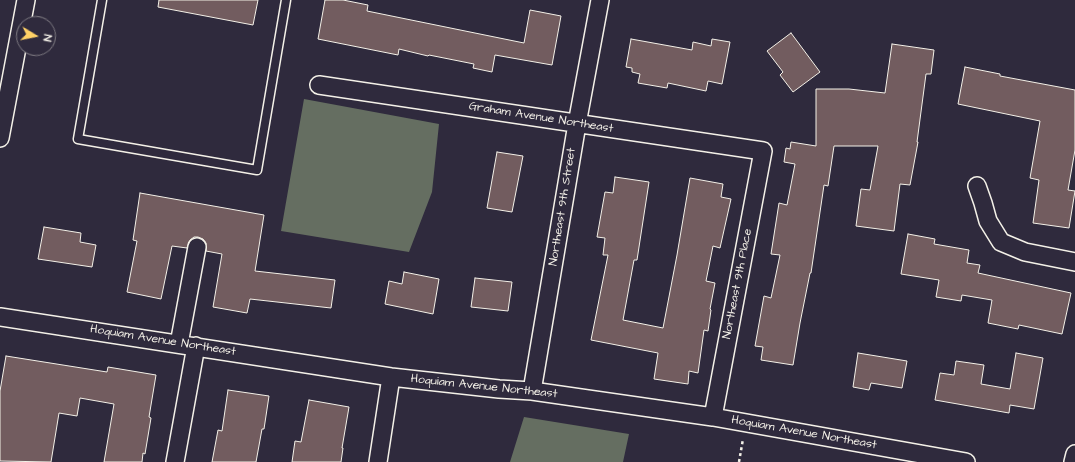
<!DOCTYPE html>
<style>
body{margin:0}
#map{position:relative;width:1075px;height:462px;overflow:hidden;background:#2f2a3d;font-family:"Architects Daughter",sans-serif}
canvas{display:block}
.north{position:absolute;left:16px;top:16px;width:40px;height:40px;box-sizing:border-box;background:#2f2a3d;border:1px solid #7e7a81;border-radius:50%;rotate:100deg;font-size:11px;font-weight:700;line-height:16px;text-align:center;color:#f4f1e8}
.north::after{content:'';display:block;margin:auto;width:14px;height:18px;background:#ffd166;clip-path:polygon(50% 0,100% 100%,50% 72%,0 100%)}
</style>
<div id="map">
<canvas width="1075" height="462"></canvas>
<div class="north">N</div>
</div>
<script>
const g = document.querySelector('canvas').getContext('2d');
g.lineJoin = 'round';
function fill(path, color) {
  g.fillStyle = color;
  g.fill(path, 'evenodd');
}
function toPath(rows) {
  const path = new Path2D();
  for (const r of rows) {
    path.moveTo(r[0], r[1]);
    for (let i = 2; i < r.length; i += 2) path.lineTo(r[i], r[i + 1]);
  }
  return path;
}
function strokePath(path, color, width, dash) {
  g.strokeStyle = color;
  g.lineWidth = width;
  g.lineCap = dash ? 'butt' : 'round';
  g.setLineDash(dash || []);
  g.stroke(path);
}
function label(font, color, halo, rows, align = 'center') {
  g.font = font + ' "Architects Daughter",sans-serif';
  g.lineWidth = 3;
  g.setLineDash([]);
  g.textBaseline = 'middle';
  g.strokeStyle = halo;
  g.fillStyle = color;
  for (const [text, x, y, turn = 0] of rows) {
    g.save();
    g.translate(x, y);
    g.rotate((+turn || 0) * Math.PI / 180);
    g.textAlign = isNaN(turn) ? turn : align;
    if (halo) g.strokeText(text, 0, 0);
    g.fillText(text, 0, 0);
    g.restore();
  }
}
fill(toPath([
 [304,99,439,124,432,192,409,252,281,231],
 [524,417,629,434,623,462,510,462]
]), '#656e61');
const building = toPath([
 [159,0,258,0,253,25,158,7,159,0],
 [325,0,343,0,368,5,367,11,524,43,530,10,561,16,552,65,495,55,492,72,473,68,474,64,429,55,428,56,399,49,398,55,318,39,325,0],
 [791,33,820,72,793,92,780,75,783,72,767,51,791,33],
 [631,39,692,50,693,42,711,46,712,39,730,42,722,84,708,81,706,91,668,83,667,88,638,83,640,74,632,72,632,68,626,67,631,39],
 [892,44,934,50,931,74,926,74,917,142,918,142,910,185,900,184,894,231,856,226,861,189,870,190,878,146,834,146,828,186,824,185,811,273,810,273,800,323,793,365,761,360,763,347,755,346,764,296,771,298,780,255,771,254,779,203,787,205,795,164,784,162,786,148,790,149,791,142,816,146,816,89,849,89,885,93,892,44],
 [965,67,1000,74,1000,76,1075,90,1075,150,1068,190,1075,191,1069,228,1033,223,1039,180,1030,178,1040,121,958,104,965,67],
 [497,152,523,156,512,212,487,208,497,152],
 [615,177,649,182,637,260,634,260,623,320,663,328,677,255,690,178,723,184,721,197,731,199,720,248,713,246,706,281,715,283,710,309,711,310,708,331,704,330,698,373,689,371,688,384,654,379,658,353,591,340,608,255,603,255,605,238,597,237,605,192,613,193,615,177],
 [140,193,264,215,255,271,335,280,331,308,250,299,247,313,213,307,222,254,206,251,206,243,203,239,198,237,194,237,190,240,187,248,172,246,161,299,127,292,137,241,133,240,140,193],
 [44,227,81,233,80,242,96,245,92,267,38,259,44,227],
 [908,234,935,239,934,244,969,250,967,263,980,265,978,273,1071,293,1062,334,1019,325,1018,329,988,323,992,300,962,295,961,301,936,297,939,280,901,274,908,234],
 [404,272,439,279,433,314,385,304,389,281,402,284,404,272],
 [475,278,512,282,508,311,471,307,475,278],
 [858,353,907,361,902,388,871,383,869,390,853,387,858,353],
 [1016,353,1043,358,1034,409,1010,405,1009,413,935,400,940,373,954,375,956,361,984,365,981,384,1010,389,1016,353],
 [6,356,107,372,108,367,156,375,149,417,151,418,145,454,143,453,142,462,104,462,114,404,80,398,77,416,59,413,51,462,0,461,0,391,6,356],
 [228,390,269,396,264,429,262,429,256,462,212,462,218,430,222,431,228,390],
 [309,400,349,407,342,448,343,448,341,462,292,462,295,441,301,442,309,400]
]);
fill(building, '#725c5f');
strokePath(building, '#f4f1e8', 1);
const lane = toPath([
 [102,0,78,139,257,170,286,0]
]);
const street = toPath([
 [319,85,763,151,713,417],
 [0,138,26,0],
 [977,186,983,203,988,221,1001,242,1025,252,1075,262],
 [0,317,391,377,499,389,532,391,713,417,966,462],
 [179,344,197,247],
 [532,391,577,124,600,0],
 [175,462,196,346],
 [378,462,391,377],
 [1073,462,1075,454]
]);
strokePath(lane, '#f4f1e8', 11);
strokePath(street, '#f4f1e8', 20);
strokePath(toPath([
 [739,462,743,439]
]), '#f4f1e8', 2.5, [3, 3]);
strokePath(lane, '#2f2a3d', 8);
strokePath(street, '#2f2a3d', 17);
label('12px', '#f4f1e8', '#2f2a3d', [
 ["Graham Avenue Northeast",541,118,9],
 ["Northeast 9th Street",563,207,-81],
 ["Northeast 9th Place",738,284,-79],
 ["Hoquiam Avenue Northeast",163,341,9],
 ["Hoquiam Avenue Northeast",484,387,6],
 ["Hoquiam Avenue Northeast",804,433,10]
]);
</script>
